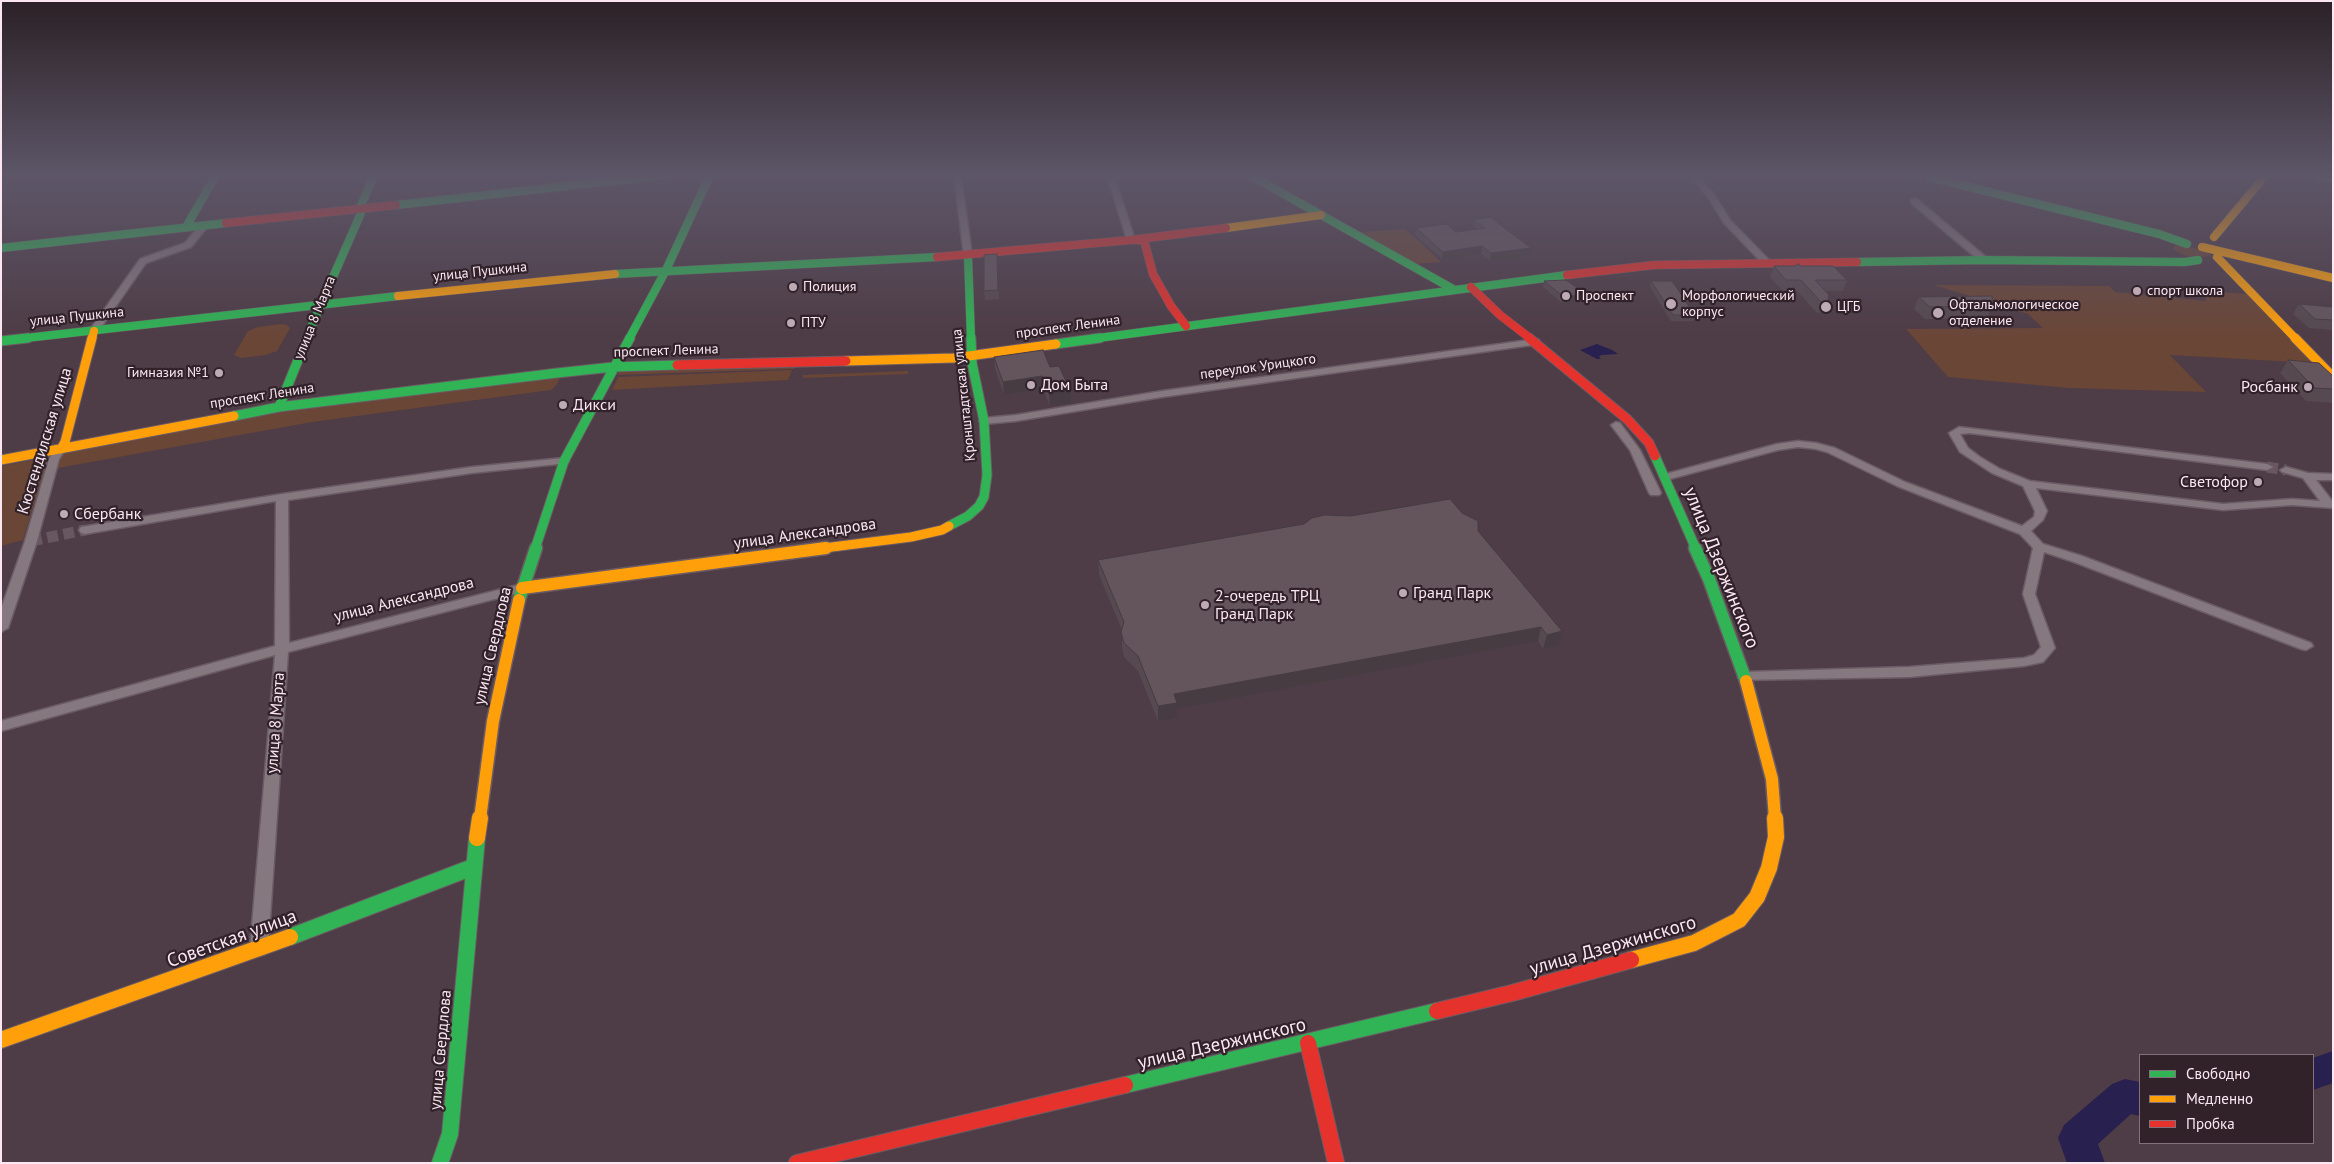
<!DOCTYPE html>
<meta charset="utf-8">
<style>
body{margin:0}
#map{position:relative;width:2334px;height:1164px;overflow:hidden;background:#4e3c46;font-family:"PT Sans",sans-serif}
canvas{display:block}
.frame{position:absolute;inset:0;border:2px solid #fbe6f1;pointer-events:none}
.legend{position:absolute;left:2139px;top:1054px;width:175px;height:90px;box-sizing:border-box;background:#31222a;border:1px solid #82707a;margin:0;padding:6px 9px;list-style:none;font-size:15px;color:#fbe6f1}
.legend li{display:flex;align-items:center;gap:10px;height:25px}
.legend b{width:25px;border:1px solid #82707a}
</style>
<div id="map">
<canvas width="2334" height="1164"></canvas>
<div class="frame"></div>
<ul class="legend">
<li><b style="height:6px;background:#30b455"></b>Свободно</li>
<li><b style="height:6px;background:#ff9f0a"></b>Медленно</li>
<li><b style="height:6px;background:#e5322d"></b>Пробка</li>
</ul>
</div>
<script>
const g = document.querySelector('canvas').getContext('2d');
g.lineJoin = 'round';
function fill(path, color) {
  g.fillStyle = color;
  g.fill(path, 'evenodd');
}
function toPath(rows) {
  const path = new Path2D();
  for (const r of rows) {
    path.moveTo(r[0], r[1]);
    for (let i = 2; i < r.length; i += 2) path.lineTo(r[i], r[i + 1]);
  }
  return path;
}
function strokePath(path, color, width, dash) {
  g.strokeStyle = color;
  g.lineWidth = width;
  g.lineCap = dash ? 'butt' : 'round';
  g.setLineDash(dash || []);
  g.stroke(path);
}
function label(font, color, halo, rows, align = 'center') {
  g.font = font + ' "PT Sans",sans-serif';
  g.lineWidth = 4.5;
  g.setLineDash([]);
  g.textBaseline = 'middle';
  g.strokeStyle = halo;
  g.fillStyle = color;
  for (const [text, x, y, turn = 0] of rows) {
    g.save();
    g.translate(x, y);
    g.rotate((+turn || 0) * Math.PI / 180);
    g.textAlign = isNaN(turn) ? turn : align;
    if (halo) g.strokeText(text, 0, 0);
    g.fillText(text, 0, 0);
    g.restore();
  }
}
fill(toPath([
 [1405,229,1418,240,1441,262,1413,264,1362,232],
 [2181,245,2206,251,2211,256,2195,258,2184,255,2173,249,2174,246],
 [1934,285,2109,286,2115,292,2206,301,2206,291,2248,294,2314,363,2170,355,2206,392,2069,388,1948,377,1906,329,2043,328,2028,314],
 [282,324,287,325,290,328,277,351,266,355,241,358,234,355,248,331,258,327],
 [796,364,794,369,617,375,619,372],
 [792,370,788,380,612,390,618,377],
 [908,371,908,374,803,378,803,375],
 [560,378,557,384,551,390,312,422,58,468,60,454,283,411,339,403],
 [48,457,23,540,1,546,1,466]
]), '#6a4637');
fill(toPath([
 [1597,344,1612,350,1618,354,1601,355,1599,357,1601,359,1597,359,1580,350]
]), '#28204f');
fill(toPath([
 [2333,1051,2333,1083,2313,1090,2313,1058,2333,1051],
 [2125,1079,2140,1082,2140,1116,2131,1114,2098,1144,2105,1163,2067,1163,2058,1138,2064,1125,2112,1084,2125,1079]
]), '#28204f');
strokePath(toPath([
 [2267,467,2286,470],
 [31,541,85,530]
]), '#685660', 11, [11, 5.5]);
const street = toPath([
 [954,175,961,175,972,256,968,259,964,256,954,175],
 [1107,175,1114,175,1135,240,1134,242,1127,240,1107,175],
 [1689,175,1696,175,1714,194,1730,220,1770,261,1770,265,1764,265,1724,223,1708,197,1689,175],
 [1911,199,1917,199,1987,258,1987,262,1981,262,1911,203,1911,199],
 [202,223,209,225,191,247,146,263,97,333,91,333,89,331,140,259,185,243,202,223],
 [1536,339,1539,340,1539,344,1162,397,1016,421,984,424,979,421,984,418,1016,415,1162,391,1536,339],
 [1616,422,1620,423,1640,450,1661,493,1659,495,1651,495,1649,493,1630,450,1611,425,1616,422],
 [1959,427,2267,464,2273,467,2267,470,1969,433,1960,434,1968,448,1980,457,2000,469,2030,481,2223,504,2292,499,2320,501,2303,478,2282,472,2280,470,2286,467,2308,473,2333,474,2333,480,2316,480,2333,502,2333,508,2292,505,2223,510,2036,488,2047,511,2043,520,2031,531,2043,544,2082,556,2311,643,2313,646,2306,650,2301,649,2074,562,2044,552,2035,594,2055,648,2043,662,2024,666,1909,677,1740,680,1738,677,1740,674,1745,672,1909,667,2024,658,2034,655,2041,647,2023,594,2033,548,2020,534,1897,486,1827,452,1816,449,1798,447,1778,450,1666,480,1660,477,1662,475,1777,444,1798,441,1816,443,1835,448,1905,482,2022,526,2034,517,2035,511,2023,486,1992,473,1960,452,1949,433,1959,427],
 [61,446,66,449,59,459,37,541,8,628,1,632,1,609,25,541,49,459,57,447,61,446],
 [564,458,568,459,569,461,568,463,472,473,288,500,289,643,522,584,528,588,526,591,288,652,268,949,265,954,259,956,253,954,250,949,275,655,1,731,1,721,275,646,276,501,85,534,81,533,79,530,81,527,282,494,472,467,564,458]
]);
const fastFar3 = toPath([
 [1250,175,1453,289],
 [1921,175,2159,234,2187,244],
 [2316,175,2333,178],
 [396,205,666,175],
 [186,227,216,175],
 [1,248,226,223],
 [968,256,971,339],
 [1857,262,1984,260,2185,262,2198,260],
 [615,274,937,257],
 [17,339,398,296],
 [306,339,361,213,360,208,374,175],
 [629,339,666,270,710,175],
 [1091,339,1567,275]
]);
const fastFar2 = toPath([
 [1,341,28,338],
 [1056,344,1100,338],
 [279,407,307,338],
 [234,416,279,407,557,373,613,367,677,365],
 [1655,456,1696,549],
 [949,526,968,516,979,506,984,497,987,475,984,421,972,363,971,338],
 [535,549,564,461,630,338]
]);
const fastFar1 = toPath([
 [1695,548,1709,579,1746,681],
 [519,600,536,548]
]);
const fast = toPath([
 [290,937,473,867],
 [1125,1085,1437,1011],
 [440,1163,450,1134,477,838]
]);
const slowFar3 = toPath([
 [1226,228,1321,215],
 [2214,237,2266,175],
 [2202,247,2333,278],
 [2217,257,2296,339],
 [398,296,615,274],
 [92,339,94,331]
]);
const slowFar2 = toPath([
 [2295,338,2333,377],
 [846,361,954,358,1056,344],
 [61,449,65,442,92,338],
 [1,460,234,416],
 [816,549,911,537,942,530,949,526]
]);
const slowFar1 = toPath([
 [522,588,826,548],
 [1746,681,1772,779,1775,819],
 [480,819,493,721,519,600]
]);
const slow = toPath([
 [477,838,480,818],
 [1631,960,1694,943,1739,920,1757,897,1769,868,1776,837,1775,818],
 [1,1040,290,937]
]);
const jamFar2 = toPath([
 [226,223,396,205],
 [1131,240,1144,240,1153,274,1171,306,1186,326],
 [937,257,1131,240,1226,228],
 [1567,275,1654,265,1857,262],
 [1471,287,1500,315,1531,339]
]);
const jamFar1 = toPath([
 [1529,338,1627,419,1649,443,1655,456],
 [677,365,846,361]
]);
const jam = toPath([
 [1437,1011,1512,993,1631,960],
 [1308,1043,1336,1163],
 [797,1163,1125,1085]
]);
strokePath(street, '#6b5b64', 3);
strokePath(fastFar3, '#6b5b64', 9);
strokePath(fastFar2, '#6b5b64', 11);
strokePath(fastFar1, '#6b5b64', 15);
strokePath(fast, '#6b5b64', 18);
strokePath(slowFar3, '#6b5b64', 9);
strokePath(slowFar2, '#6b5b64', 11);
strokePath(slowFar1, '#6b5b64', 15);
strokePath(slow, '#6b5b64', 18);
strokePath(jamFar2, '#6b5b64', 9);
strokePath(jamFar1, '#6b5b64', 11);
strokePath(jam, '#6b5b64', 18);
fill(street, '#85787f');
strokePath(fastFar3, '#30b455', 8);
strokePath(fastFar2, '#30b455', 9);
strokePath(fastFar1, '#30b455', 12);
strokePath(fast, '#30b455', 16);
strokePath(slowFar3, '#ff9f0a', 8);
strokePath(slowFar2, '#ff9f0a', 9);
strokePath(slowFar1, '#ff9f0a', 12);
strokePath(slow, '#ff9f0a', 16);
strokePath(jamFar2, '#e5322d', 8);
strokePath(jamFar1, '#e5322d', 9);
strokePath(jam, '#e5322d', 16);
fill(toPath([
 [1474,220,1529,255,1490,261,1481,254,1442,259,1415,235,1416,228,1456,232,1477,229,1473,226],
 [997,263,999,299,985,300,984,291],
 [1774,266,1801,266,1847,280,1843,291,1825,291,1828,301,1824,312,1817,313,1797,291,1783,291,1770,277],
 [1544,281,1586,294,1584,300,1562,303,1543,287],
 [1651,281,1695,315,1693,321,1671,321,1650,287],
 [1919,297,1993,306,1987,318,1925,319,1914,309],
 [2299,304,2333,307,2333,330,2309,328,2293,314],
 [994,357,1050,367,1071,403,1050,406,1043,389,1004,395,995,369],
 [2288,360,2333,376,2333,403,2306,401,2280,373],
 [1462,513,1478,531,1558,646,1543,649,1538,641,1177,709,1177,718,1158,721,1138,671,1124,657,1122,647,1122,630,1099,575,1098,560,1351,516]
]), '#564950');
fill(toPath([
 [1482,246,1481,254,1442,259,1443,252],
 [1531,248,1529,255,1490,261,1491,253],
 [1586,294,1584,300,1562,303,1564,297],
 [1042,376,1043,389,1004,395,1003,382],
 [1070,390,1071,403,1050,406,1049,393],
 [1541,627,1538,641,1177,709,1177,718,1158,721,1158,706,1174,694],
 [1562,631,1558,646,1543,649,1547,635]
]), '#463c41');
const building = toPath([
 [1490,217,1531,248,1491,253,1482,246,1443,252,1416,228,1447,224,1456,232,1485,228,1474,220,1490,217],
 [997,254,998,290,984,291,984,255,997,254],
 [1798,264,1801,266,1833,266,1847,280,1815,280,1829,295,1828,301,1821,302,1801,280,1786,280,1774,266,1795,266,1798,264],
 [1566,280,1586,294,1564,297,1544,281,1566,280],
 [1651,281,1672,281,1695,315,1673,315,1651,281],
 [1992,296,1993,306,1930,307,1919,297,1992,296],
 [2299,304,2333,307,2333,320,2315,319,2299,304],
 [1043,350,1050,367,1059,366,1070,390,1049,393,1042,376,1003,382,994,357,1043,350],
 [2288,360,2319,363,2333,376,2333,389,2314,388,2288,360],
 [1450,499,1462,513,1478,521,1478,531,1562,631,1547,635,1541,627,1174,694,1177,703,1158,706,1138,656,1124,643,1121,632,1124,622,1098,560,1304,524,1312,518,1325,515,1351,516,1450,499]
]);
fill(building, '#64555d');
strokePath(building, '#463c41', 1);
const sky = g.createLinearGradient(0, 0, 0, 338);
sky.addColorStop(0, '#2b2126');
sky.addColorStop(0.52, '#5d5668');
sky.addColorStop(1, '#5d566800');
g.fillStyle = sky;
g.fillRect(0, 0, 2334, 338);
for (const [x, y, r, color] of [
 [793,287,5,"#beaab5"],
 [2137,291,5,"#beaab5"],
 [1566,296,5,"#beaab5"],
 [1671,304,6,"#beaab5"],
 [1826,307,6,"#beaab5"],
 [1938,313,6,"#beaab5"],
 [791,323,5,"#beaab5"],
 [219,373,5,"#beaab5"],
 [1031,385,5,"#beaab5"],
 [2308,387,5,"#beaab5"],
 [563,405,5,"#beaab5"],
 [2258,482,5,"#beaab5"],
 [64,514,5,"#beaab5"],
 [1403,593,5,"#beaab5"],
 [1205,605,5,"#beaab5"]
]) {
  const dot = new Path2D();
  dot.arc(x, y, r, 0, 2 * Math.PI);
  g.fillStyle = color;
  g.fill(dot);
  strokePath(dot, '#31222a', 2);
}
label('14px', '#fbe6f1', '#31222a', [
 ["улица Пушкина",480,272,-6],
 ["улица Пушкина",77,317,-6],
 ["улица 8 Марта",315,318,-68],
 ["проспект Ленина",1068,327,-8],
 ["проспект Ленина",666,351,-2],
 ["переулок Урицкого",1258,367,-8],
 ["Кронштадтская улица",964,395,-96],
 ["проспект Ленина",262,396,-9]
]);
label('14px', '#fbe6f1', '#31222a', [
 ["Полиция",803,287],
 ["спорт школа",2147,291],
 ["Проспект",1576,296],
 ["Морфологический",1682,296],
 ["корпус",1682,312],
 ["Офтальмологическое",1949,305],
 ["отделение",1949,321],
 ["ЦГБ",1837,307],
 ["ПТУ",801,323],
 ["Гимназия №1",209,373,"right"]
], 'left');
label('16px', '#fbe6f1', '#31222a', [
 ["Дом Быта",1041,385],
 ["Росбанк",2298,387,"right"],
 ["Дикси",573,405],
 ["Светофор",2248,482,"right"],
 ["Сбербанк",74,514],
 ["Гранд Парк",1413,593],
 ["2-очередь ТРЦ",1215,596],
 ["Гранд Парк",1215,614]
], 'left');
label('16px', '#fbe6f1', '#31222a', [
 ["Кюстендилская улица",45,441,-73],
 ["улица Александрова",805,534,-8],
 ["улица Александрова",404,600,-14],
 ["улица Свердлова",493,646,-77],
 ["улица 8 Марта",276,723,-86],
 ["улица Свердлова",441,1050,-85]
]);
label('19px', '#fbe6f1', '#31222a', [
 ["улица Дзержинского",1721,568,68],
 ["Советская улица",232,939,-20],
 ["улица Дзержинского",1613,946,-16],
 ["улица Дзержинского",1222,1044,-13]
]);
</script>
